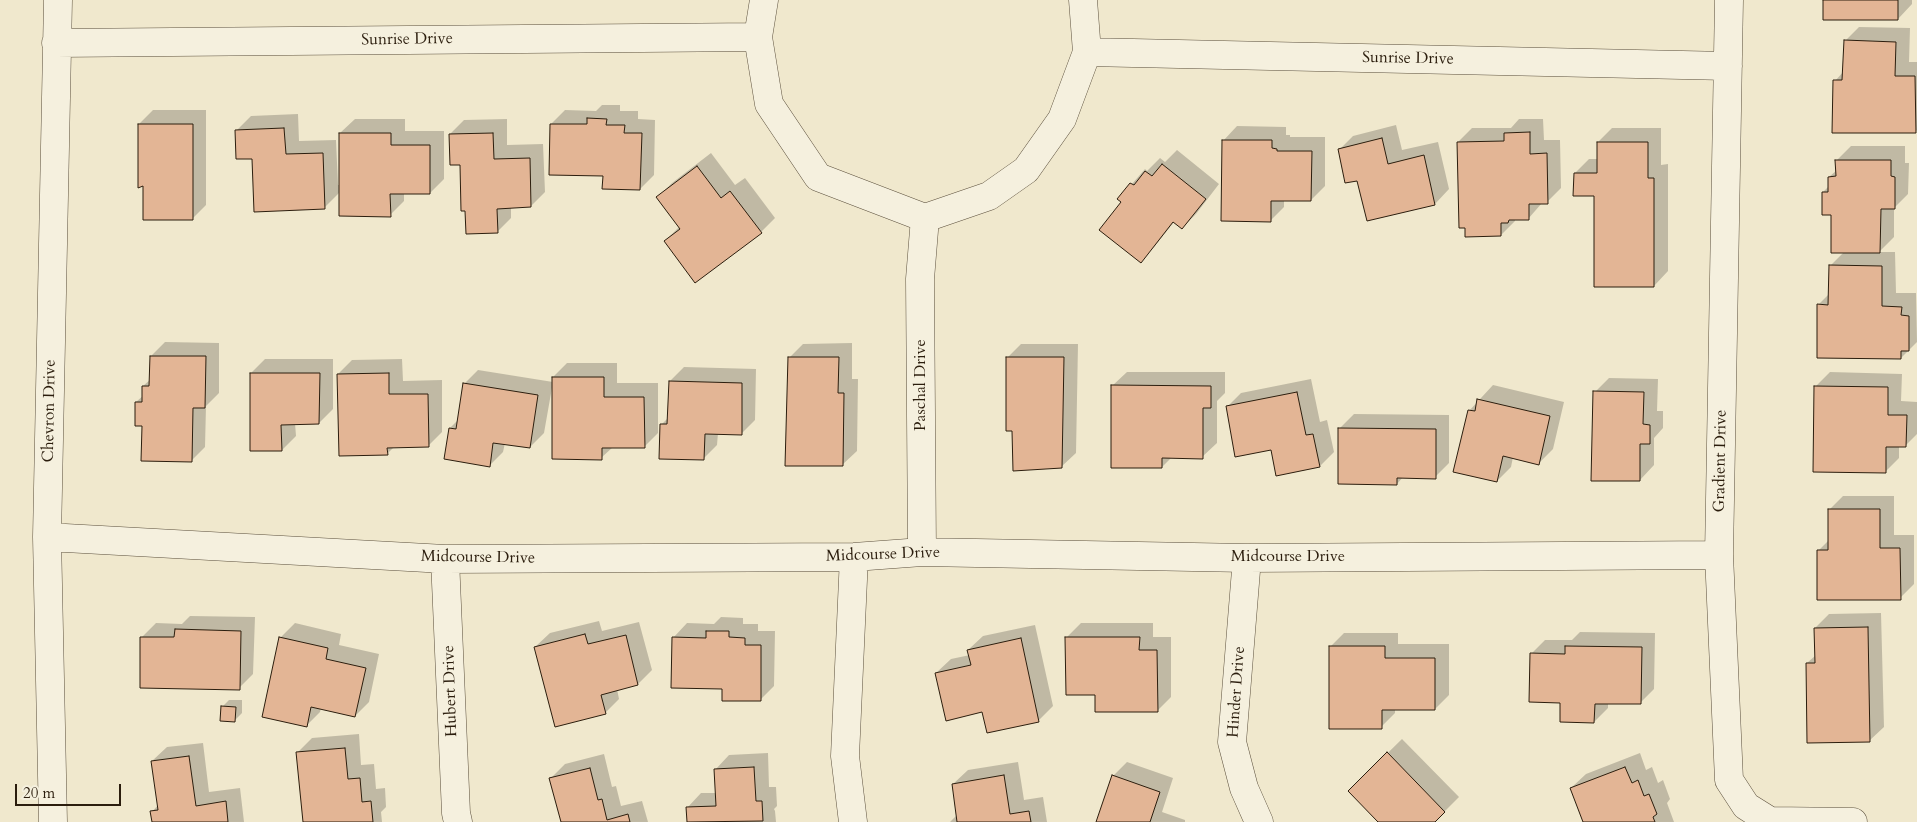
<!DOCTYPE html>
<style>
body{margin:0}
#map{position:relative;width:1917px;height:822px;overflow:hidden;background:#f0e8cd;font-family:Cardo,serif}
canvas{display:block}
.scale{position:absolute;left:15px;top:784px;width:106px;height:22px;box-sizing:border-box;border:2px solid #2b1d0d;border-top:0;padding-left:6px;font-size:15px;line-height:18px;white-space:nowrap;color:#2b1d0d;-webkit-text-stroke:4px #f5f0de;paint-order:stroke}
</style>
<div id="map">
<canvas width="1917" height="822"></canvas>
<div class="scale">20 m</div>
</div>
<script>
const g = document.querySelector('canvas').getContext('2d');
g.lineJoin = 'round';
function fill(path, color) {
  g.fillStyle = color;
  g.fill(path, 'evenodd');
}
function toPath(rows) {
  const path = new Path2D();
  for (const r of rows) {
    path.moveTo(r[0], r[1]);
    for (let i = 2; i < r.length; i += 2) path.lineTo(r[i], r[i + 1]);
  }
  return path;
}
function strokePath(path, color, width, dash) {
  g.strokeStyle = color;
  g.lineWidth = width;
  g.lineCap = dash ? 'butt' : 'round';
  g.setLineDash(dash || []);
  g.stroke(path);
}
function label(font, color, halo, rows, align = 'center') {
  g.font = font + ' Cardo,serif';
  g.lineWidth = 4.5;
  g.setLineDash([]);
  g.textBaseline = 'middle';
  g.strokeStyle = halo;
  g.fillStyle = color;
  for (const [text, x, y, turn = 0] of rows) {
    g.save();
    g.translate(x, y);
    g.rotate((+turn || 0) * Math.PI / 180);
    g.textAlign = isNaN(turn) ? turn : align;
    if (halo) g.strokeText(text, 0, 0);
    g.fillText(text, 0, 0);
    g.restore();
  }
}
fill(toPath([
 [1824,0,1912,0,1912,4,1898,19],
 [1859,27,1910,28,1909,62,1917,62,1917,130,1915,132,1835,81,1844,71,1845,41],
 [602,105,620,105,620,111,638,111,638,119,655,120,654,175,640,189,551,124,565,110,596,111],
 [153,110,206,110,206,205,192,219,144,184,139,124],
 [298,114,299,141,336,140,338,185,340,185,340,133,355,119,405,119,405,131,444,131,444,179,430,193,404,193,404,201,390,215,340,192,324,208,254,157,237,130,251,116],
 [507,119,507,145,543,144,545,192,531,206,511,207,511,218,497,232,450,134,464,120],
 [1519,119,1543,119,1544,140,1560,140,1561,188,1547,202,1542,203,1528,219,1515,219,1515,221,1501,235,1458,142,1472,128,1511,128],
 [1396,125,1402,150,1438,142,1449,189,1435,204,1368,220,1358,179,1339,150,1353,136],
 [1237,126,1286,127,1286,135,1290,135,1290,137,1325,137,1325,186,1311,200,1284,200,1284,207,1270,221,1223,141],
 [1612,128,1661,128,1661,165,1668,164,1668,271,1654,286,1596,195,1575,173,1589,159,1598,159,1598,142],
 [1851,146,1905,146,1905,163,1909,163,1908,194,1894,208,1894,237,1879,252,1895,252,1896,293,1916,293,1917,342,1901,358,1818,305,1830,293,1831,265,1844,252,1832,214,1823,192,1829,186,1829,177,1837,170,1837,160],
 [1177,150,1219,184,1196,214,1182,228,1174,222,1154,247,1140,261,1122,202,1119,199,1145,169,1147,171,1160,158,1165,162],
 [711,153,735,185,745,178,775,218,761,232,695,281,665,241,680,226,658,197,672,183],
 [165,342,219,343,219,393,206,406,205,447,191,461,143,425,136,402,144,395,143,386,151,379,151,356],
 [852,343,852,379,858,379,857,451,842,465,789,358,803,344],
 [1021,344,1078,344,1076,453,1061,467,1013,430,1007,358],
 [265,359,333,359,333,409,319,423,295,423,296,436,282,450,251,373],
 [402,359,403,381,442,380,442,432,428,446,395,446,387,454,338,374,352,360],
 [567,363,617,363,617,383,658,383,658,433,644,447,613,447,601,458,553,377],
 [684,367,756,369,755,420,741,434,718,433,717,445,703,459,661,425,669,417,670,381],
 [478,370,553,382,544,433,530,447,505,443,503,452,489,466,450,428,458,420,464,384],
 [1127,372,1225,372,1225,393,1217,401,1217,443,1202,457,1172,457,1162,467,1112,386],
 [1830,372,1902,374,1901,401,1917,402,1917,434,1905,446,1899,446,1899,458,1885,472,1815,387],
 [1609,378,1658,379,1657,411,1663,411,1663,428,1654,438,1654,465,1640,480,1595,392],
 [1311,379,1320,422,1327,420,1334,452,1320,466,1272,448,1227,407,1241,393],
 [1493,385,1564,402,1553,449,1539,463,1513,457,1511,467,1497,481,1469,411],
 [1354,414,1449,415,1449,463,1435,477,1403,477,1397,484,1340,428],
 [1843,496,1894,496,1894,535,1914,535,1914,584,1900,598,1818,551,1829,540,1829,510],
 [1881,613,1884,727,1869,741,1807,663,1816,655,1815,628,1829,614],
 [190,616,255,617,253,674,239,688,142,637,156,623,182,624],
 [721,617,743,618,743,624,758,624,758,631,775,631,774,686,760,700,723,688,673,638,687,623,714,624],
 [599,621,602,631,639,622,652,670,638,684,617,689,619,699,605,713,535,647,550,633],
 [295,623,341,634,339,645,379,654,369,702,355,716,321,708,320,712,306,726,263,716,281,637],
 [1081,623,1153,623,1153,637,1171,637,1171,697,1157,711,1097,694,1067,637],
 [1035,625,1053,706,1038,721,983,711,936,673,951,659,970,655,968,650,983,636],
 [1580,632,1655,633,1654,689,1640,703,1608,703,1608,708,1594,722,1561,702,1531,654,1545,640,1572,640],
 [1344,633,1398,633,1398,644,1449,644,1449,695,1435,709,1395,709,1395,713,1381,727,1330,647],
 [229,700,242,700,242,713,235,720,222,707],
 [359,734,361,765,374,764,376,789,385,788,386,807,381,812,382,822,304,822,298,752,312,738],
 [1402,739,1459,797,1434,822,1380,822,1349,791],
 [203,743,209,792,240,788,244,822,153,822,152,812,158,805,152,761,167,747],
 [768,753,769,787,776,787,777,806,774,809,775,811,776,822,688,822,687,808,701,793,717,793,715,770,729,755],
 [1640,753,1646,770,1652,767,1658,783,1663,780,1670,799,1667,803,1674,822,1585,822,1571,788,1586,774],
 [604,754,612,787,616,786,621,806,642,801,648,822,560,822,562,821,551,778,565,764],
 [1018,762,1024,800,1043,797,1047,822,950,822,958,814,953,784,968,770],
 [1127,762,1173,778,1162,812,1185,820,1185,822,1097,822,1113,776]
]), '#0003');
const building = toPath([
 [1823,0,1898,0,1898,20,1823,20,1823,0],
 [1844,40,1896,42,1895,76,1915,76,1916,133,1832,133,1833,80,1842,80,1844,40],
 [587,118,607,119,606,125,625,125,624,133,642,133,640,190,602,189,603,176,549,175,550,124,587,124,587,118],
 [138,124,193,124,193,220,143,220,143,186,138,188,138,124],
 [284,128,286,154,323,153,325,209,254,212,252,159,236,159,235,130,284,128],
 [1530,132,1530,154,1547,153,1548,204,1529,204,1529,220,1509,220,1508,223,1501,223,1501,236,1465,237,1465,228,1459,228,1457,142,1504,141,1504,133,1530,132],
 [339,133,391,133,391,145,430,145,430,194,390,194,391,217,339,216,339,133],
 [493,133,494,159,530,158,531,207,497,209,498,233,466,234,465,211,461,211,460,165,450,165,449,134,493,133],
 [1382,138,1388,164,1424,155,1435,205,1367,221,1357,181,1345,183,1338,149,1382,138],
 [1222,140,1272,140,1272,148,1277,149,1277,151,1312,151,1311,201,1271,201,1271,222,1221,221,1222,140],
 [1597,142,1648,142,1648,178,1654,178,1654,287,1594,287,1594,196,1573,196,1574,173,1597,173,1597,142],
 [1835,160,1891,160,1891,176,1895,177,1895,209,1881,209,1880,253,1831,253,1831,215,1822,215,1822,192,1828,192,1828,177,1836,176,1835,160],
 [1162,164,1206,199,1182,229,1173,222,1141,263,1099,230,1121,202,1117,199,1130,183,1134,185,1145,171,1152,176,1162,164],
 [697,166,721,198,730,191,762,233,695,283,664,241,680,229,656,197,697,166],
 [1829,265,1882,266,1882,306,1902,307,1901,315,1909,316,1909,351,1901,351,1901,359,1817,358,1817,304,1828,305,1829,265],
 [150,356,206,356,205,408,193,408,192,462,141,461,142,426,135,426,135,402,142,402,142,386,149,386,150,356],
 [788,357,839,357,838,393,844,393,843,466,785,466,788,357],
 [1006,357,1064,357,1062,468,1013,471,1012,431,1006,431,1006,357],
 [250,373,320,373,319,424,281,425,282,451,250,451,250,373],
 [389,373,389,394,428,394,429,447,387,448,388,455,339,456,337,374,389,373],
 [552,377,604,377,604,397,644,397,645,448,602,448,602,460,552,459,552,377],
 [669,381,742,383,742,435,705,434,704,460,659,459,660,424,667,424,669,381],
 [463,383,538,395,530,448,493,443,490,467,444,459,449,428,456,429,463,383],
 [1111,385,1211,386,1211,408,1203,408,1203,459,1162,458,1162,468,1111,468,1111,385],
 [1814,386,1888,387,1888,415,1907,415,1906,447,1886,447,1886,473,1813,472,1814,386],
 [1593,391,1644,392,1643,424,1650,425,1650,444,1640,444,1640,481,1591,481,1593,391],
 [1297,392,1306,435,1313,434,1320,467,1276,476,1271,450,1235,457,1226,406,1297,392],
 [1477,399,1550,416,1539,465,1503,456,1497,482,1453,472,1468,410,1475,411,1477,399],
 [1338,428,1436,429,1436,479,1397,478,1397,485,1338,484,1338,428],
 [1828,509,1880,509,1880,548,1900,548,1901,600,1817,600,1817,550,1828,550,1828,509],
 [1868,627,1870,742,1807,743,1806,663,1815,663,1814,628,1868,627],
 [175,629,241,631,240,690,140,688,140,637,174,637,175,629],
 [706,631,729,631,729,637,745,638,745,645,761,645,761,701,722,701,722,689,671,688,672,637,706,638,706,631],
 [585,634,588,644,626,635,638,685,601,695,606,714,555,727,534,647,585,634],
 [279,637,328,648,326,659,366,668,355,717,311,707,307,727,262,717,279,637],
 [1065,637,1140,637,1139,650,1157,650,1158,712,1095,712,1095,695,1066,695,1065,637],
 [1021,638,1039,722,987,733,982,712,946,721,935,673,971,665,967,650,1021,638],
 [1329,646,1385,646,1385,658,1435,658,1435,710,1382,710,1382,729,1329,729,1329,646],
 [1565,646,1642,647,1641,704,1595,704,1594,723,1560,722,1560,703,1529,702,1530,653,1565,654,1565,646],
 [221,706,236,707,235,722,220,721,221,706],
 [345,748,348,779,360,778,362,802,371,801,373,822,303,822,296,752,345,748],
 [1387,752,1445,812,1435,822,1378,822,1348,791,1387,752],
 [189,756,196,806,226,801,228,822,152,822,150,811,158,810,151,761,189,756],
 [754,767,756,801,762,801,763,821,687,822,686,807,716,806,714,769,754,767],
 [1625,767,1632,783,1638,780,1644,796,1649,794,1657,814,1653,817,1655,822,1583,822,1570,788,1625,767],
 [590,768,598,800,602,799,607,820,628,814,630,822,561,822,549,778,590,768],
 [1004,775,1010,814,1029,811,1031,822,957,822,952,784,1004,775],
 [1112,775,1160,792,1150,822,1096,822,1112,775]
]);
fill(building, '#e3b595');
strokePath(building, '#2b1d0d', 1);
const minor = toPath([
 [764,0,758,37,769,104,818,177,925,218,989,196,1026,170,1062,119,1087,52,1083,0],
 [1729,0,1719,555,1729,780,1746,806,1770,821,1853,822],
 [56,43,758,37],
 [1087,52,1728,66],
 [47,537,445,559,854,557,922,552,1247,558,1719,555],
 [922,552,920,279,925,218],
 [1247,558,1232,742,1244,788,1259,822],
 [445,559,456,813,458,822],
 [53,822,47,537,58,0],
 [853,822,845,756,854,557]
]);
strokePath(minor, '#5c503d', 29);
strokePath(minor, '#f5f0de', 28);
label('16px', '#2b1d0d', '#f5f0de', [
 ["Sunrise Drive",407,40,-1],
 ["Sunrise Drive",1408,59,1],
 ["Paschal Drive",921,385,-90],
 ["Chevron Drive",50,411,-89],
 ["Gradient Drive",1721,461,-89],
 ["Midcourse Drive",883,555,-2],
 ["Midcourse Drive",1288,557],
 ["Midcourse Drive",478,558,1],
 ["Hubert Drive",451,691,-92],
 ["Hinder Drive",1237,692,-86]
]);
</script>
